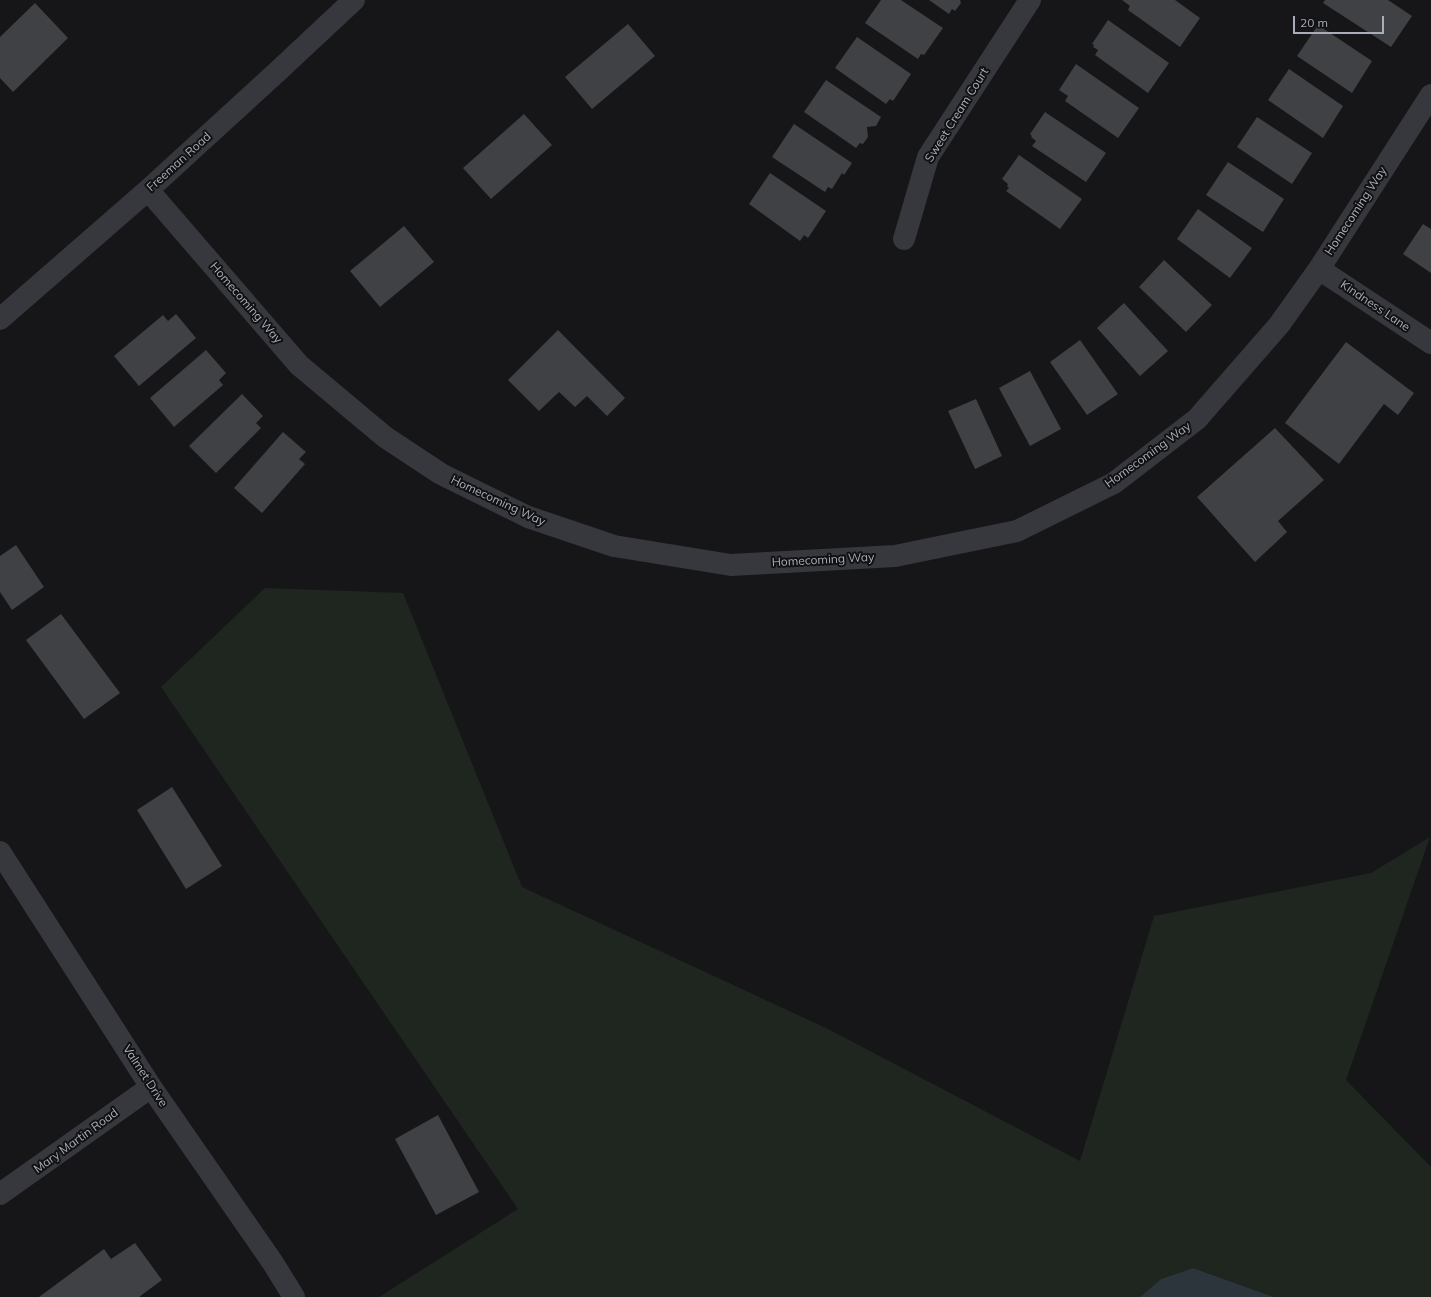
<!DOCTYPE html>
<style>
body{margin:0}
#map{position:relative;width:1431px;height:1297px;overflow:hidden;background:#161618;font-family:Mulish,sans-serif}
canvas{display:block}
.scale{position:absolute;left:1293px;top:16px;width:91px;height:18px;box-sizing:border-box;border:2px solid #a8adb8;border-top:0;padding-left:5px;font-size:12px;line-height:14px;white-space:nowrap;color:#a8adb8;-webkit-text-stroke:3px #111113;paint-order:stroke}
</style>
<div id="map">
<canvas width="1431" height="1297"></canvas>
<div class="scale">20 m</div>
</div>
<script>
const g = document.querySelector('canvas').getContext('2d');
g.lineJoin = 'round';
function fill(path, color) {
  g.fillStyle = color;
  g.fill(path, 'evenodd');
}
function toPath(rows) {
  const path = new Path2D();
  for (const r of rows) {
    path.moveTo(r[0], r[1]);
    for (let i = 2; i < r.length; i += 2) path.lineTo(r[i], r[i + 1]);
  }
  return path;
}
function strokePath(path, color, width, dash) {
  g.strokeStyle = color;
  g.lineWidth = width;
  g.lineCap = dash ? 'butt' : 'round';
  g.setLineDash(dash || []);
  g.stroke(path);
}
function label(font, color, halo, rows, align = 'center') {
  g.font = font + ' Mulish,sans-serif';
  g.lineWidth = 4;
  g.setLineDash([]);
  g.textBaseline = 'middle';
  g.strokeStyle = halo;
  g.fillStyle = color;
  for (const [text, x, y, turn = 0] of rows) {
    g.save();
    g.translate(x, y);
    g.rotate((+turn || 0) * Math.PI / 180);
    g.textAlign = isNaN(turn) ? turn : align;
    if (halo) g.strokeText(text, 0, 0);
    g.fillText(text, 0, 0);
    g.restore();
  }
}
fill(toPath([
 [265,588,403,593,522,887,828,1029,1080,1161,1154,916,1371,873,1430,837,1346,1080,1431,1167,1431,1297,1274,1297,1193,1268,1161,1279,1140,1297,379,1297,518,1209,161,687]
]), '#1e261f');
fill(toPath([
 [1193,1268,1274,1297,1140,1297,1161,1279]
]), '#2c353c');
fill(toPath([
 [881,0,901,0,943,28,924,55,921,54,918,59,865,23],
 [929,0,960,0,961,3,955,11,952,9,949,14],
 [1122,0,1175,0,1200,18,1180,47,1128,10,1130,6],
 [1325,0,1388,0,1412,16,1391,47,1323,3],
 [35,3,68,38,13,92,0,78,0,37],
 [1108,20,1169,63,1148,93,1095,55,1098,50,1093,47,1094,45,1092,44],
 [628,24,655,56,592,109,565,77],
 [1318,25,1372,61,1352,93,1297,56],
 [857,37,911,74,893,101,890,99,886,104,835,68],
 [1076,64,1139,108,1118,138,1065,101,1068,96,1059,90],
 [1289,69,1343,106,1323,138,1268,100],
 [826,80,881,117,876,126,867,127,868,137,863,144,860,143,856,148,804,112],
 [1045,112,1106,153,1086,182,1032,146,1036,141,1031,137,1032,136,1030,134],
 [524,114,552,145,491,199,463,168],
 [1257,117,1312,153,1292,184,1237,147],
 [794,124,852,163,844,175,842,173,832,189,828,187,825,192,772,157],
 [1019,155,1082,199,1060,229,1006,191,1009,188,1007,186,1008,184,1002,179],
 [1228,162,1284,199,1263,232,1206,195],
 [770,173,826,211,808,238,804,235,800,241,749,204],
 [1198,209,1252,248,1230,278,1177,239],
 [1423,224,1431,229,1431,273,1403,254],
 [404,226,434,262,380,307,350,271],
 [1164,260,1212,305,1186,332,1139,287],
 [1124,303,1168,351,1140,376,1097,328],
 [176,314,196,338,139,386,114,356,163,315,168,321],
 [558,330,625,398,607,416,587,396,575,407,559,392,539,411,508,380],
 [1080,340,1118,394,1087,415,1050,362],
 [1346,342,1414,393,1398,415,1384,404,1339,464,1285,423],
 [206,350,226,373,219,380,223,385,174,427,150,398],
 [1030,371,1061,429,1030,446,999,388],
 [242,394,263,416,256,423,261,428,216,473,189,446],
 [976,399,1002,456,975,469,948,411],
 [1275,428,1324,480,1278,521,1287,532,1255,562,1197,497],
 [283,432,306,452,299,459,305,464,262,513,234,488],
 [16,545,44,587,12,610,0,592,0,556],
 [61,614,120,693,84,719,26,640],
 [172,787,222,866,186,889,137,810],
 [438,1115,479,1192,436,1215,395,1139],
 [135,1243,162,1280,139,1297,39,1297,104,1249,111,1259]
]), '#404145');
strokePath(toPath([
 [148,190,299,365,385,437,441,474,528,517,614,546,731,565,895,556,1017,531,1114,483,1197,419,1279,325,1319,269,1431,95],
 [904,239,928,157,1030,0],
 [1319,269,1431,343],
 [0,319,148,190,277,72,354,0],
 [0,852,151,1087,273,1263,294,1297],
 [0,1194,151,1087]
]), '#37383d', 22);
label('12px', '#a8adb8', '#111113', [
 ["Sweet Cream Court",957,115,-58],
 ["Freeman Road",179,162,-42],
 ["Homecoming Way",1356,211,-57],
 ["Homecoming Way",246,303,49],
 ["Kindness Lane",1375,306,34],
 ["Homecoming Way",1148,455,-36],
 ["Homecoming Way",498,501,25],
 ["Homecoming Way",823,560,-3],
 ["Valmet Drive",145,1076,57],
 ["Mary Martin Road",76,1141,-36]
]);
</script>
